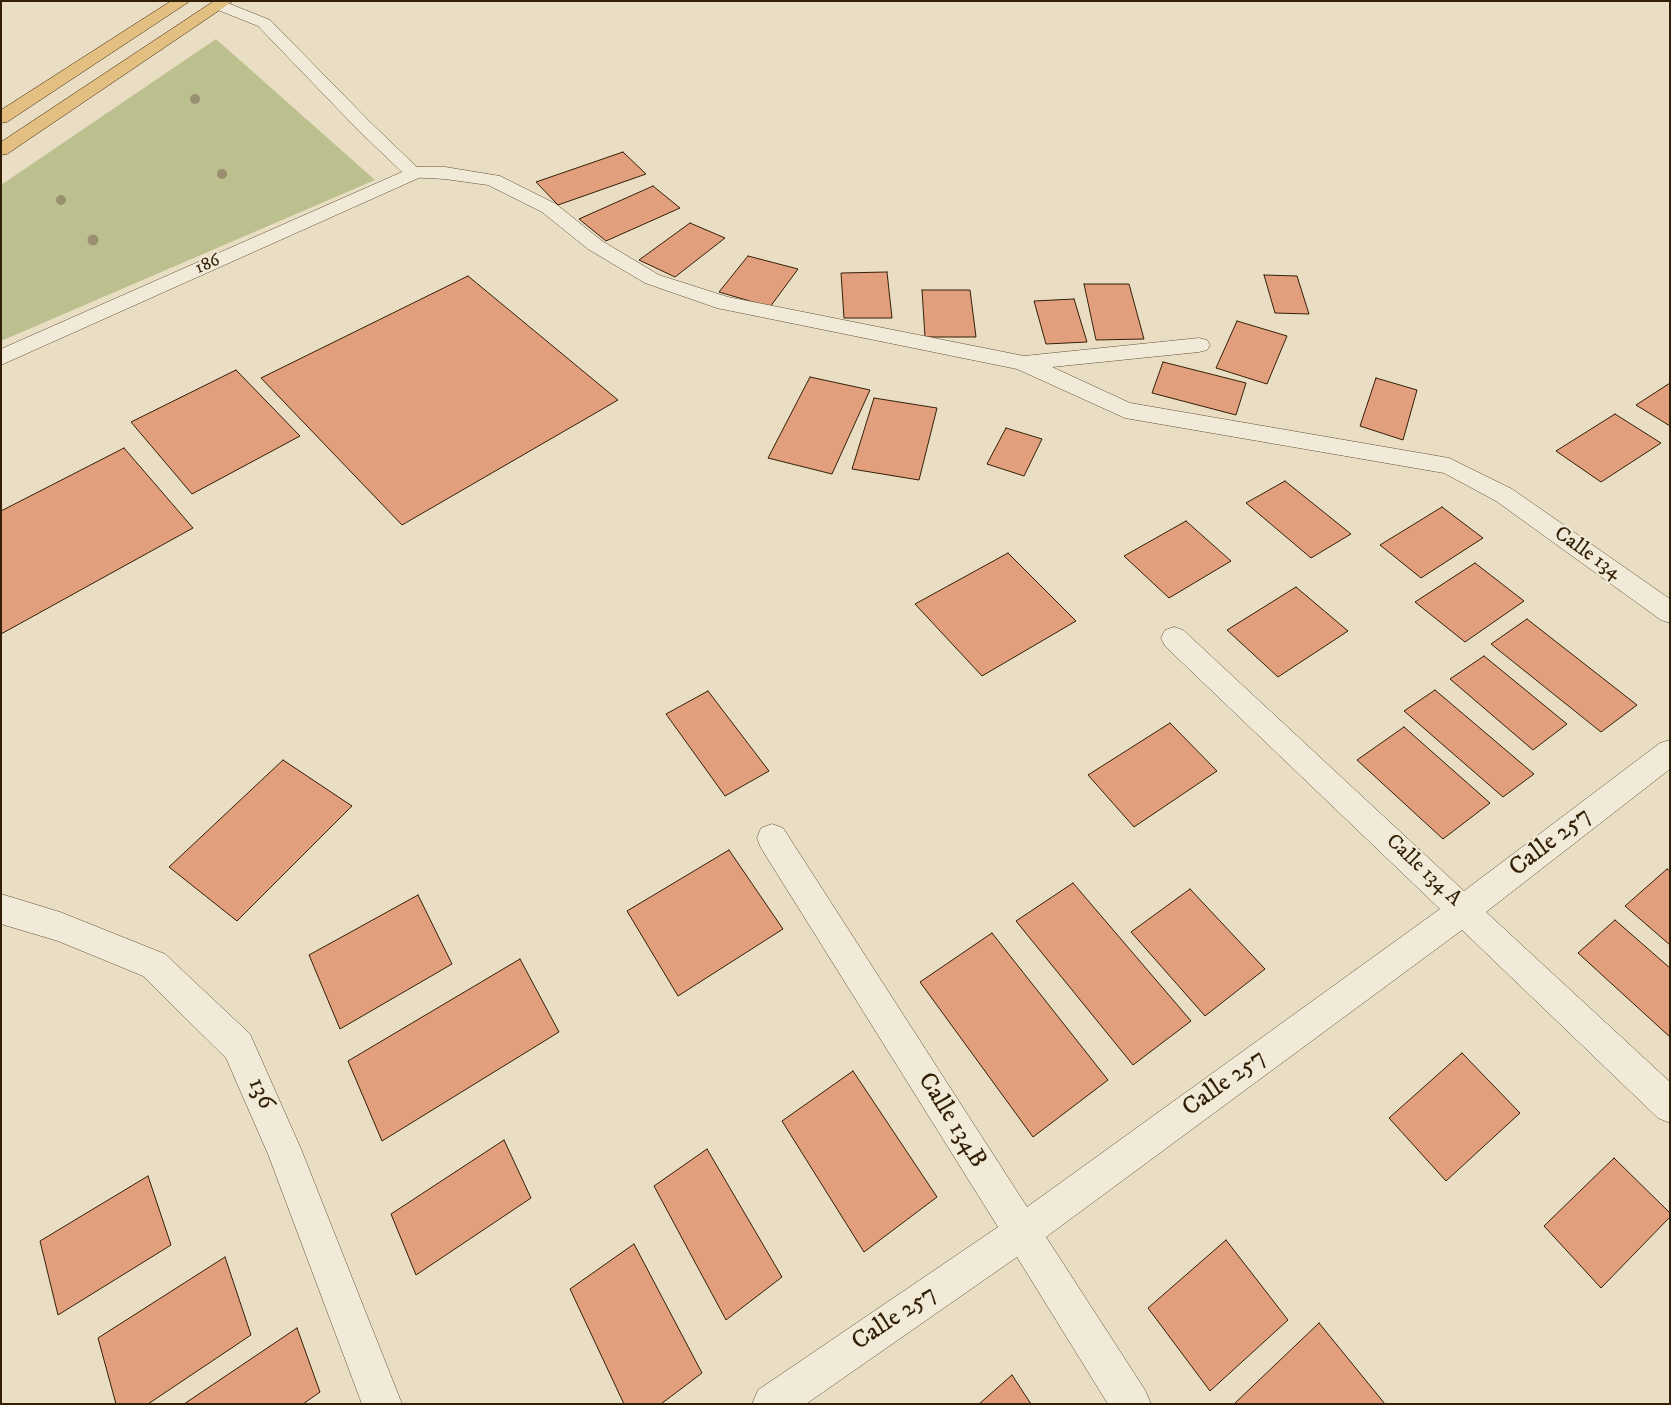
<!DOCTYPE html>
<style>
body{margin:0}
#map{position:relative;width:1671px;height:1405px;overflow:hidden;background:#e9dec3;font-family:"IM FELL DW Pica",serif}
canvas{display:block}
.frame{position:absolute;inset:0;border:2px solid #331f05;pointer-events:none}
</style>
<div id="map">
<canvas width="1671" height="1405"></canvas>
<div class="frame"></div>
</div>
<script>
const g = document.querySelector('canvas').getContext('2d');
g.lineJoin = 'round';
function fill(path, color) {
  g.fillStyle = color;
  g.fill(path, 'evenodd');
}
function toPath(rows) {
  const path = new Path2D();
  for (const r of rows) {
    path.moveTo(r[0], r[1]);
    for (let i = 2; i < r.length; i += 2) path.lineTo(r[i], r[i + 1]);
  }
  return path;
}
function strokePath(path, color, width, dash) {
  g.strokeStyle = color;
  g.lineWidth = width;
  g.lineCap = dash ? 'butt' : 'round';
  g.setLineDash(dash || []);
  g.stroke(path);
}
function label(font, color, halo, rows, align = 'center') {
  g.font = font + ' "IM FELL DW Pica",serif';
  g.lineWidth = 4.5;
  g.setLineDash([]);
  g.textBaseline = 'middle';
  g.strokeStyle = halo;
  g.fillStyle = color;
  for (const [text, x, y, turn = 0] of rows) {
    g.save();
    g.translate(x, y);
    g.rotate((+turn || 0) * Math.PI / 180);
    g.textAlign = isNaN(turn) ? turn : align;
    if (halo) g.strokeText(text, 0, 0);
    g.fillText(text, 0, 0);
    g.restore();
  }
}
fill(toPath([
 [216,39,375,180,1,341,1,185]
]), '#bcc08f');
const building = toPath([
 [623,152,646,174,558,205,536,182,623,152],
 [653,186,680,208,606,241,579,219,653,186],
 [690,223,725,238,675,277,639,260,690,223],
 [748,256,798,269,770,307,719,292,748,256],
 [887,272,892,318,844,318,841,273,887,272],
 [1264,275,1297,276,1309,314,1275,313,1264,275],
 [468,276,618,400,402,525,261,378,468,276],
 [1084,284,1129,284,1144,339,1096,340,1084,284],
 [922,290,970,290,976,337,925,337,922,290],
 [1074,299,1087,342,1046,344,1034,301,1074,299],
 [1237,321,1287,336,1267,384,1216,368,1237,321],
 [1163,362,1246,383,1236,415,1152,393,1163,362],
 [236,370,300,436,192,494,131,422,236,370],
 [810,377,870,390,832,474,768,458,810,377],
 [1376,378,1417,390,1403,440,1360,426,1376,378],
 [1670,383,1670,426,1636,405,1670,383],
 [874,398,937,408,919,480,852,469,874,398],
 [1615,414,1661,443,1601,482,1556,451,1615,414],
 [1006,428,1042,439,1024,476,987,464,1006,428],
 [124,448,193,528,1,634,1,511,124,448],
 [1285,481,1351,534,1311,558,1246,503,1285,481],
 [1442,507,1483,538,1421,578,1380,545,1442,507],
 [1186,521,1231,561,1169,598,1124,556,1186,521],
 [1008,553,1076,621,982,676,915,604,1008,553],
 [1475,563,1524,601,1465,642,1415,602,1475,563],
 [1296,587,1348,631,1278,677,1227,630,1296,587],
 [1527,619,1637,705,1601,732,1491,644,1527,619],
 [1484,656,1567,724,1533,750,1450,679,1484,656],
 [1435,690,1534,774,1503,797,1404,711,1435,690],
 [708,691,769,771,725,796,666,714,708,691],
 [1170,723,1217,771,1134,827,1088,775,1170,723],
 [1404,727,1490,803,1443,839,1357,760,1404,727],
 [283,760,352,806,237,921,169,867,283,760],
 [729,850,783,929,678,996,627,911,729,850],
 [1667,869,1670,871,1670,945,1625,906,1667,869],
 [1073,883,1191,1021,1133,1065,1016,921,1073,883],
 [1190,889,1265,969,1205,1016,1131,932,1190,889],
 [418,895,452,964,340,1029,309,955,418,895],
 [1615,920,1670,968,1670,1037,1578,953,1615,920],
 [992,933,1108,1080,1033,1137,920,982,992,933],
 [520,959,559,1032,382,1141,348,1061,520,959],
 [1462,1053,1520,1113,1446,1181,1389,1118,1462,1053],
 [853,1071,937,1197,864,1252,782,1121,853,1071],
 [504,1140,531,1198,416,1275,391,1214,504,1140],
 [707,1149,782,1277,726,1320,654,1186,707,1149],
 [1614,1158,1670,1213,1670,1217,1601,1288,1544,1226,1614,1158],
 [148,1176,171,1245,58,1315,40,1241,148,1176],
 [1226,1240,1288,1320,1210,1391,1148,1308,1226,1240],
 [634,1244,702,1373,661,1404,624,1404,570,1289,634,1244],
 [225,1257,251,1335,148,1404,116,1404,98,1338,225,1257],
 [1319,1323,1385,1404,1234,1404,1319,1323],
 [297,1328,320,1392,303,1404,184,1404,297,1328],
 [1012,1375,1031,1404,979,1404,1012,1375]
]);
fill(building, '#e19f7d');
strokePath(building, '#331f05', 1);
const service = toPath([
 [414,167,445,167,500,176,556,204,602,241,659,275,728,297,1024,356,1199,338,1207,340,1210,345,1207,350,1199,352,1052,367,1130,403,1449,458,1512,489,1516,495,1512,501,1504,504,1496,501,1444,473,1125,418,1017,369,717,308,645,283,588,249,542,212,488,185,445,179,407,177,405,173,407,169,414,167]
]);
const minor = toPath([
 [213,2,225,2,270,20,370,122,423,173,421,177,1,365,1,349,402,172,358,130,258,26,213,8,211,5,213,2],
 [1504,486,1512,489,1670,599,1670,623,1661,620,1496,501,1492,495,1496,489,1504,486],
 [1174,627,1183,630,1464,891,1660,743,1670,740,1670,769,1486,912,1670,1082,1670,1123,1658,1118,1462,930,1046,1237,1145,1390,1151,1404,1108,1404,1017,1257,806,1404,752,1404,758,1390,998,1227,761,848,757,838,761,828,772,824,783,828,1027,1207,1440,909,1165,646,1161,638,1165,630,1174,627],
 [1,894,60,912,165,954,250,1034,301,1149,402,1404,362,1404,268,1154,226,1058,143,976,58,941,1,924,1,894]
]);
const trunk = toPath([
 [171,1,190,1,7,122,1,123,1,110,171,1],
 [214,1,233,1,7,154,1,155,1,142,214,1]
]);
strokePath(service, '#604f34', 1);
strokePath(minor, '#604f34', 1);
strokePath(trunk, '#331f05', 1);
fill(service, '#f1ead8');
fill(minor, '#f1ead8');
fill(trunk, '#e4bf82');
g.fillStyle = '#9b8f71';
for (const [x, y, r] of [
 [195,99,5],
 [222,174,5],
 [61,200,5],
 [93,240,5.5]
]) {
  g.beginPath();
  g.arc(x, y, r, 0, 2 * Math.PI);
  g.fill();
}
label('18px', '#331f05', '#f1ead8', [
 ["186",208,265,-24]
]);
label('21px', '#331f05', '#f1ead8', [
 ["Calle 134",1587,554,35],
 ["Calle 134 A",1423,871,43]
]);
label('25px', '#331f05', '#f1ead8', [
 ["Calle 257",1551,843,-38],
 ["Calle 257",1225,1084,-36],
 ["136",260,1094,66],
 ["Calle 134B",951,1121,58],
 ["Calle 257",895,1319,-34]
]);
</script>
